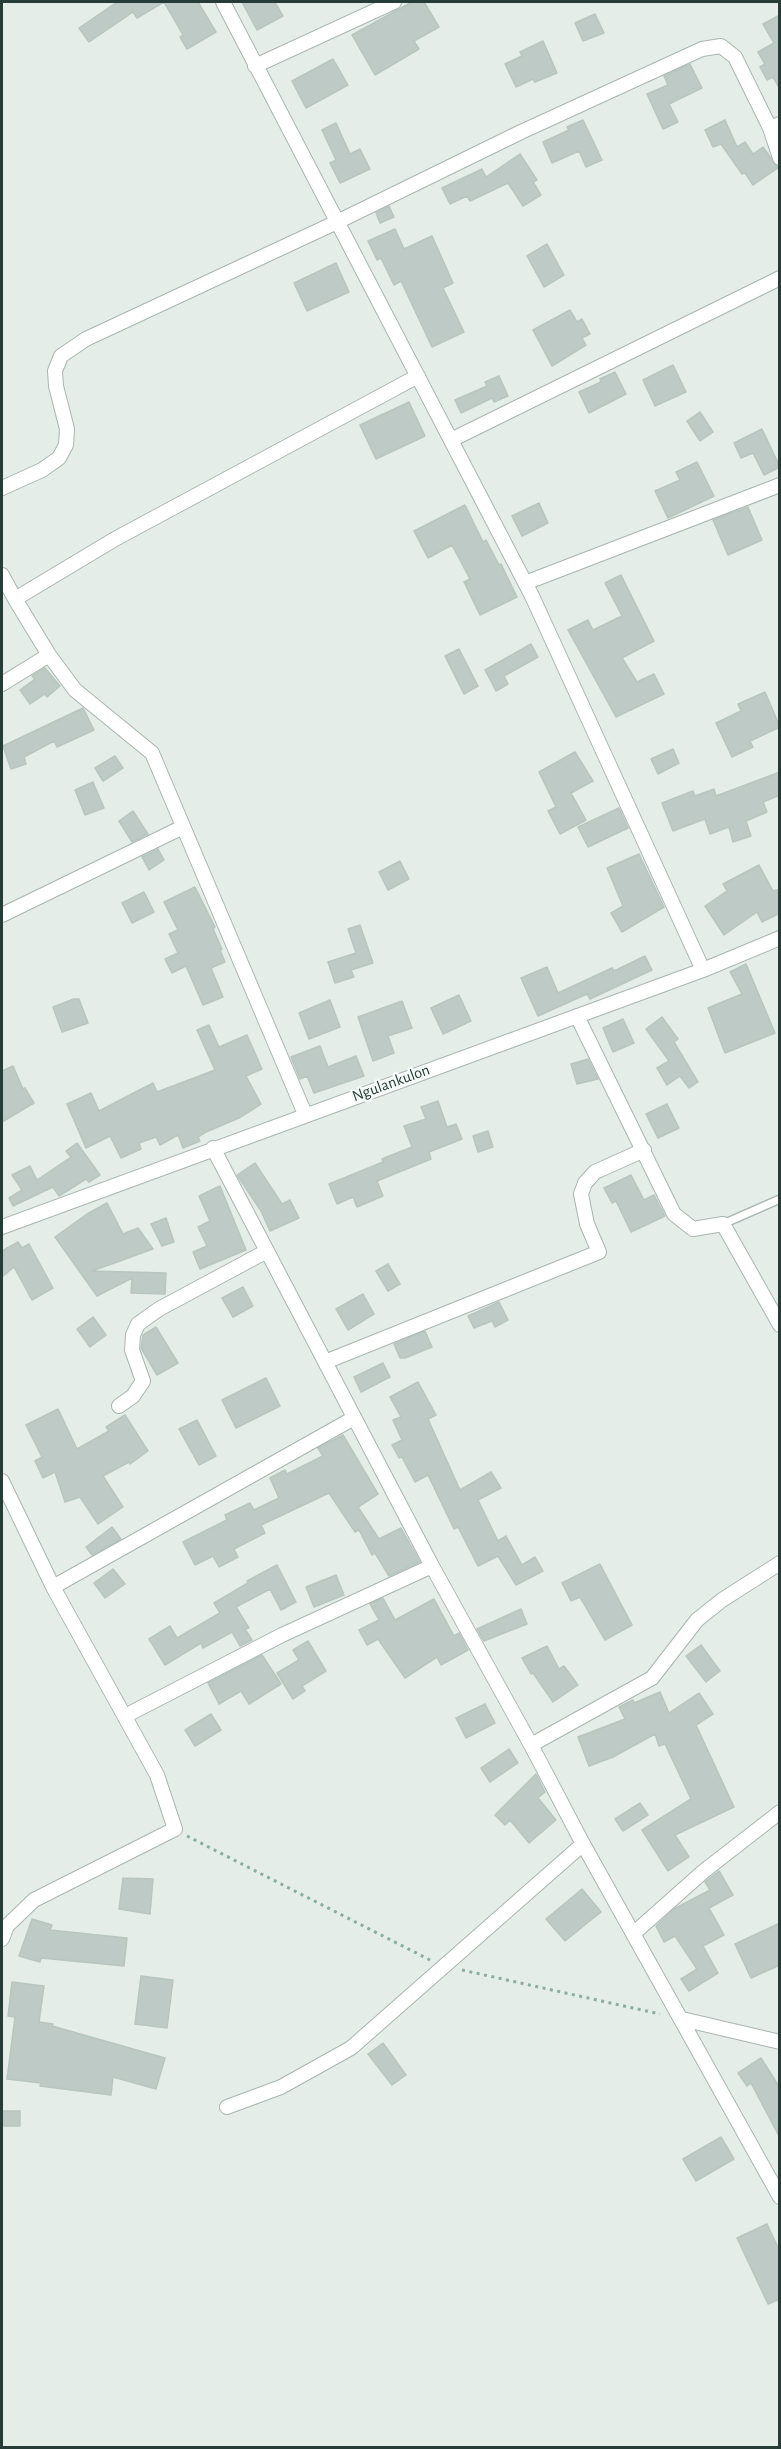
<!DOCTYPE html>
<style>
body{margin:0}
#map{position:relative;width:781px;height:2449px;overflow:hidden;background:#e5ede9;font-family:"Alegreya Sans",sans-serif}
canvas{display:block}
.frame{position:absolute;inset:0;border:3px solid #253d36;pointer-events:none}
</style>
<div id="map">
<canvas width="781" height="2449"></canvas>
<div class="frame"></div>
</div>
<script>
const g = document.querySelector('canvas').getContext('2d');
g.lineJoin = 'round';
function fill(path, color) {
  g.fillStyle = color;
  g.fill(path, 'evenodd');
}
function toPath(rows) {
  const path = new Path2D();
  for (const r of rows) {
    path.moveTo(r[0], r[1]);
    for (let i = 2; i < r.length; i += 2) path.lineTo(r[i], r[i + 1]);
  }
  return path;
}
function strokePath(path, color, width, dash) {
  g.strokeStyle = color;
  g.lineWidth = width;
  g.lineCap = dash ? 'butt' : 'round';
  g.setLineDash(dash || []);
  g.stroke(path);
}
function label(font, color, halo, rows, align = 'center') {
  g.font = font + ' "Alegreya Sans",sans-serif';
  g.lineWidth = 5;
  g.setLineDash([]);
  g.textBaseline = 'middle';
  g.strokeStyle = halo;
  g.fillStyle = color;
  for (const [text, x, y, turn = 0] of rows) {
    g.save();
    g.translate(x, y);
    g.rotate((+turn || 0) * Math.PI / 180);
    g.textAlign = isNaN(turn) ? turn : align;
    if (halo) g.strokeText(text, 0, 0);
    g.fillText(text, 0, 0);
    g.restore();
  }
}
const building = toPath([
 [117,2,198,2,216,32,187,49,180,37,183,35,164,2,137,18,133,12,89,42,79,28,117,2],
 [242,2,275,2,283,16,257,30,242,2],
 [412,2,424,2,439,27,414,41,419,49,375,75,352,35,412,2],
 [595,14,604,33,583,41,575,23,595,14],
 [780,15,780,89,773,77,767,80,760,67,765,64,758,52,774,43,763,24,780,15],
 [543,41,557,73,535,82,533,79,516,87,505,64,522,56,520,52,543,41],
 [333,59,348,85,306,108,292,81,333,59],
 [690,64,702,88,669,104,678,122,663,129,647,94,668,85,664,76,690,64],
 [583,120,602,160,586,167,579,151,552,163,543,142,569,130,567,127,583,120],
 [725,120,737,147,745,142,753,154,763,147,778,168,753,185,745,173,742,174,721,144,713,147,705,130,725,120],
 [336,123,350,154,360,149,370,169,340,183,330,163,336,160,322,130,336,123],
 [520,154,537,180,533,182,541,195,523,206,508,183,470,201,467,196,450,204,442,188,482,169,486,177,520,154],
 [389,206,394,217,380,223,376,213,389,206],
 [395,229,404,249,432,236,453,283,443,288,464,332,432,347,401,281,394,285,381,258,377,260,368,241,395,229],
 [547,244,564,275,544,287,527,256,547,244],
 [336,263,349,292,307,311,294,283,336,263],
 [570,310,577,322,582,319,590,334,582,338,586,345,552,366,533,330,570,310],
 [673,365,686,392,655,406,643,380,673,365],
 [615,372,626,394,589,413,579,392,601,382,600,379,615,372],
 [499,376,508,396,494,402,492,398,461,413,455,400,487,386,485,382,499,376],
 [409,402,425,436,376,459,360,425,409,402],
 [700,412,713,432,700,441,687,421,700,412],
 [762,429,780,467,764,475,753,453,741,458,734,443,762,429],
 [697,462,714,496,668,518,655,491,680,480,676,472,697,462],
 [539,503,548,523,522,536,512,516,539,503],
 [465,505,483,542,486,540,499,565,501,564,517,597,480,615,464,582,470,579,452,545,428,558,414,531,465,505],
 [748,507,762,540,728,555,713,520,748,507],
 [621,575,654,641,622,658,637,682,654,674,664,694,616,717,568,630,588,620,593,630,622,616,605,583,621,575],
 [531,644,538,657,504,676,508,684,496,691,485,670,531,644],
 [459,649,478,686,464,694,445,656,459,649],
 [45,668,60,686,47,697,45,694,30,704,20,690,35,679,32,676,45,668],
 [765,692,780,727,750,741,753,747,732,757,716,723,741,711,738,704,765,692],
 [83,708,94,730,57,747,54,741,24,757,26,764,11,769,3,746,83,708],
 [673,749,679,763,658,774,651,759,673,749],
 [575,752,593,781,571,793,586,820,560,834,548,811,556,807,539,772,575,752],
 [115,756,123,768,103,781,95,768,115,756],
 [780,772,780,795,763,802,767,812,746,821,751,836,733,842,729,827,710,834,705,819,673,831,662,803,693,791,695,796,714,789,716,796,780,772],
 [93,782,104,808,85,815,75,790,93,782],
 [619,808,628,828,588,847,578,827,619,808],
 [133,811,148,834,132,842,119,821,133,811],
 [158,849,164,860,149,870,142,857,158,849],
 [639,854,664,907,622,932,611,913,623,906,607,868,639,854],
 [400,861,409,879,388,890,379,872,400,861],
 [759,865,773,891,780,889,780,913,762,922,757,912,724,935,705,906,727,891,723,884,759,865],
 [195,887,215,927,213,929,222,949,220,950,225,962,211,968,223,997,203,1005,186,966,172,973,165,959,178,953,169,934,178,930,164,902,195,887],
 [144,892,154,912,132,923,122,903,144,892],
 [360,925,373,963,351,970,354,977,335,983,328,962,356,953,348,929,360,925],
 [645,956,652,970,590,999,587,994,538,1016,521,978,547,967,558,993,612,968,614,971,645,956],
 [746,964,775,1033,725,1053,708,1008,742,994,730,972,746,964],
 [459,995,471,1021,443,1034,431,1008,459,995],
 [74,999,79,999,88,1023,62,1032,53,1007,74,999],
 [330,1000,340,1027,309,1039,299,1013,330,1000],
 [402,1001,412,1028,388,1036,394,1053,373,1061,358,1017,402,1001],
 [662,1017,678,1039,674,1042,698,1082,689,1088,680,1076,667,1085,657,1068,669,1061,646,1029,662,1017],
 [623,1019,634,1043,613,1052,603,1028,623,1019],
 [209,1025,219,1047,247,1035,262,1069,246,1076,261,1104,239,1118,206,1132,198,1137,200,1141,183,1148,178,1135,160,1145,156,1137,139,1143,141,1149,121,1158,110,1136,86,1148,67,1104,91,1093,99,1111,153,1083,157,1092,215,1070,197,1030,209,1025],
 [320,1046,328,1067,356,1056,364,1076,314,1093,307,1076,300,1079,291,1057,320,1046],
 [588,1059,598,1079,577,1084,571,1064,588,1059],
 [13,1066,23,1089,25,1088,34,1103,2,1122,2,1071,13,1066],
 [438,1101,447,1127,456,1124,462,1139,429,1152,431,1159,377,1181,383,1196,357,1207,353,1197,337,1204,329,1184,383,1162,382,1159,412,1147,404,1126,426,1119,421,1107,438,1101],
 [667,1104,679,1128,658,1138,646,1114,667,1104],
 [488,1131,493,1147,478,1152,473,1136,488,1131],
 [77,1143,100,1175,89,1182,86,1179,59,1196,53,1187,13,1206,9,1198,22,1190,12,1175,30,1166,37,1180,71,1157,66,1151,77,1143],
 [255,1163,282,1204,290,1200,299,1218,270,1231,261,1211,237,1175,255,1163],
 [631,1175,644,1200,654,1195,665,1216,631,1232,616,1201,612,1203,604,1188,631,1175],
 [220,1186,246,1250,200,1269,193,1252,207,1246,198,1227,210,1221,199,1196,220,1186],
 [107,1203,123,1234,138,1228,153,1249,92,1271,166,1273,165,1294,131,1293,132,1278,97,1296,55,1237,87,1214,107,1203],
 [166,1218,174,1242,162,1246,151,1224,166,1218],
 [18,1242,22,1248,29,1244,53,1288,32,1300,14,1267,2,1277,2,1251,18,1242],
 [388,1264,400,1284,388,1291,376,1271,388,1264],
 [243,1287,253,1306,233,1317,222,1298,243,1287],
 [363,1294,374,1314,348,1330,336,1309,363,1294],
 [499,1302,508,1320,495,1327,492,1321,474,1328,468,1316,499,1302],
 [93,1317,106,1335,90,1347,77,1329,93,1317],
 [156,1327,178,1363,157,1375,141,1348,143,1335,156,1327],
 [425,1331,432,1347,405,1358,400,1358,394,1344,425,1331],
 [383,1363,390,1377,361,1392,354,1377,383,1363],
 [266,1378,280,1406,236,1428,222,1400,266,1378],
 [418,1382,436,1415,428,1419,460,1490,491,1472,501,1488,478,1500,498,1541,506,1536,522,1565,535,1557,543,1571,516,1585,498,1556,478,1566,458,1527,454,1529,428,1475,415,1482,402,1457,399,1458,392,1445,402,1440,393,1420,401,1417,390,1397,418,1382],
 [58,1409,77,1449,109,1431,106,1427,125,1415,148,1451,130,1464,129,1462,103,1476,123,1507,98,1524,80,1497,65,1502,55,1472,43,1478,35,1461,42,1457,26,1425,58,1409],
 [197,1420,216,1456,199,1465,179,1429,197,1420],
 [343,1435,378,1494,358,1507,379,1539,401,1528,420,1562,389,1576,375,1553,372,1555,359,1530,355,1532,329,1493,261,1525,265,1533,234,1549,238,1557,219,1567,213,1556,195,1565,183,1542,227,1520,225,1515,250,1503,254,1510,279,1498,270,1478,285,1470,287,1474,323,1456,318,1448,343,1435],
 [112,1527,121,1539,92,1555,86,1547,112,1527],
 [600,1564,632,1625,605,1640,580,1597,571,1601,562,1583,600,1564],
 [277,1565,296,1602,281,1610,270,1589,236,1607,249,1628,245,1629,252,1640,240,1646,232,1632,203,1648,201,1643,165,1665,149,1639,170,1626,177,1638,220,1613,214,1603,248,1583,247,1581,277,1565],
 [113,1569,125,1584,105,1598,94,1583,113,1569],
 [336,1575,344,1595,314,1607,306,1587,336,1575],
 [383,1598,395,1620,434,1599,454,1636,459,1633,468,1650,441,1665,437,1657,405,1678,378,1639,367,1645,359,1630,379,1620,370,1604,383,1598],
 [521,1609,527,1624,484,1641,477,1629,521,1609],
 [308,1641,326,1671,302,1686,305,1691,293,1699,277,1673,299,1660,293,1650,308,1641],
 [701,1645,720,1671,706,1682,686,1656,701,1645],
 [547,1646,559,1669,564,1666,578,1685,553,1702,533,1673,531,1674,522,1658,547,1646],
 [262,1655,281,1684,249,1704,241,1691,219,1704,208,1683,262,1655],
 [660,1692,669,1713,699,1693,713,1714,696,1725,734,1807,675,1835,689,1857,668,1871,642,1830,691,1799,665,1744,659,1746,655,1734,613,1757,589,1766,578,1737,625,1719,619,1707,633,1700,634,1703,660,1692],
 [485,1704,495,1723,466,1738,456,1718,485,1704],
 [211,1714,221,1730,195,1746,185,1730,211,1714],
 [509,1749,518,1763,490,1782,481,1768,509,1749],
 [536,1774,545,1792,538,1798,556,1820,529,1843,510,1820,505,1825,495,1815,536,1774],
 [640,1803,648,1815,623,1831,615,1819,640,1803],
 [719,1871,733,1895,709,1908,724,1935,703,1946,718,1973,689,1991,681,1979,697,1969,675,1936,664,1942,656,1926,674,1909,710,1890,705,1882,719,1871],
 [123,1878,153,1879,150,1914,119,1909,123,1878],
 [582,1889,601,1912,565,1941,546,1919,582,1889],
 [32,1919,52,1925,50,1930,127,1938,124,1966,41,1958,40,1962,19,1956,32,1919],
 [780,1923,780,1965,751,1978,735,1944,780,1923],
 [141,1976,173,1980,167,2028,135,2024,141,1976],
 [12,1982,44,1986,39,2022,53,2024,52,2026,165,2058,156,2089,113,2077,111,2095,40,2086,41,2083,7,2079,15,2017,8,2016,12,1982],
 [383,2043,406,2075,392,2085,368,2054,383,2043],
 [761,2058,780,2088,780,2138,751,2083,747,2086,738,2073,761,2058],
 [2,2111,20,2111,20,2126,2,2126,2,2111],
 [721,2137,734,2159,696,2181,683,2159,721,2137],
 [767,2224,780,2252,780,2299,768,2304,737,2238,767,2224]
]);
fill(building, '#bdcac5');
strokePath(building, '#b7c6bf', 1.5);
const lane = toPath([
 [723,1224,780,1199]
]);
const street = toPath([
 [223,2,532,596,703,970],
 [255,66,394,2],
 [770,128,780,158],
 [451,440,780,278],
 [2,488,42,470,59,458,66,445,67,429,56,386,55,371,61,356,86,339,337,222,521,132,702,49,721,46,735,57,770,128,780,124],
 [2,575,15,599],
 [525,583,780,485],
 [2,684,49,655],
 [2,915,183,827],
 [577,1016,674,1214,693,1229,723,1224,780,1325],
 [305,1114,152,753,75,690,49,655,15,599,115,539,418,376],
 [213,1148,432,1566,531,1745,583,1844,780,2197],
 [2,1227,703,970,780,938],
 [325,1362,599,1252,587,1224,581,1194,585,1183,595,1172,644,1150],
 [119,1406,133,1396,143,1381,132,1350,133,1335,138,1324,159,1309,267,1251],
 [2,1481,53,1587,157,1775,175,1829,34,1900,7,1926,2,1939],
 [53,1587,354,1418],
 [125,1716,282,1635,432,1566],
 [531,1745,652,1678,697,1620,722,1600,780,1563],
 [633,1934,704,1871,780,1812],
 [682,2019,780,2042],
 [227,2107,281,2087,351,2048,583,1844]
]);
strokePath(lane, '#a8b5b0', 10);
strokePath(street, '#a8b5b0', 16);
strokePath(toPath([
 [187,1836,430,1960],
 [462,1970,660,2014]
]), '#88aea0', 3, [3, 4.5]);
strokePath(lane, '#fff', 7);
strokePath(street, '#fff', 14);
label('16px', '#253d36', '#f5f9f7', [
 ["Ngulankulon",391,1083,-20]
]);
</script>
